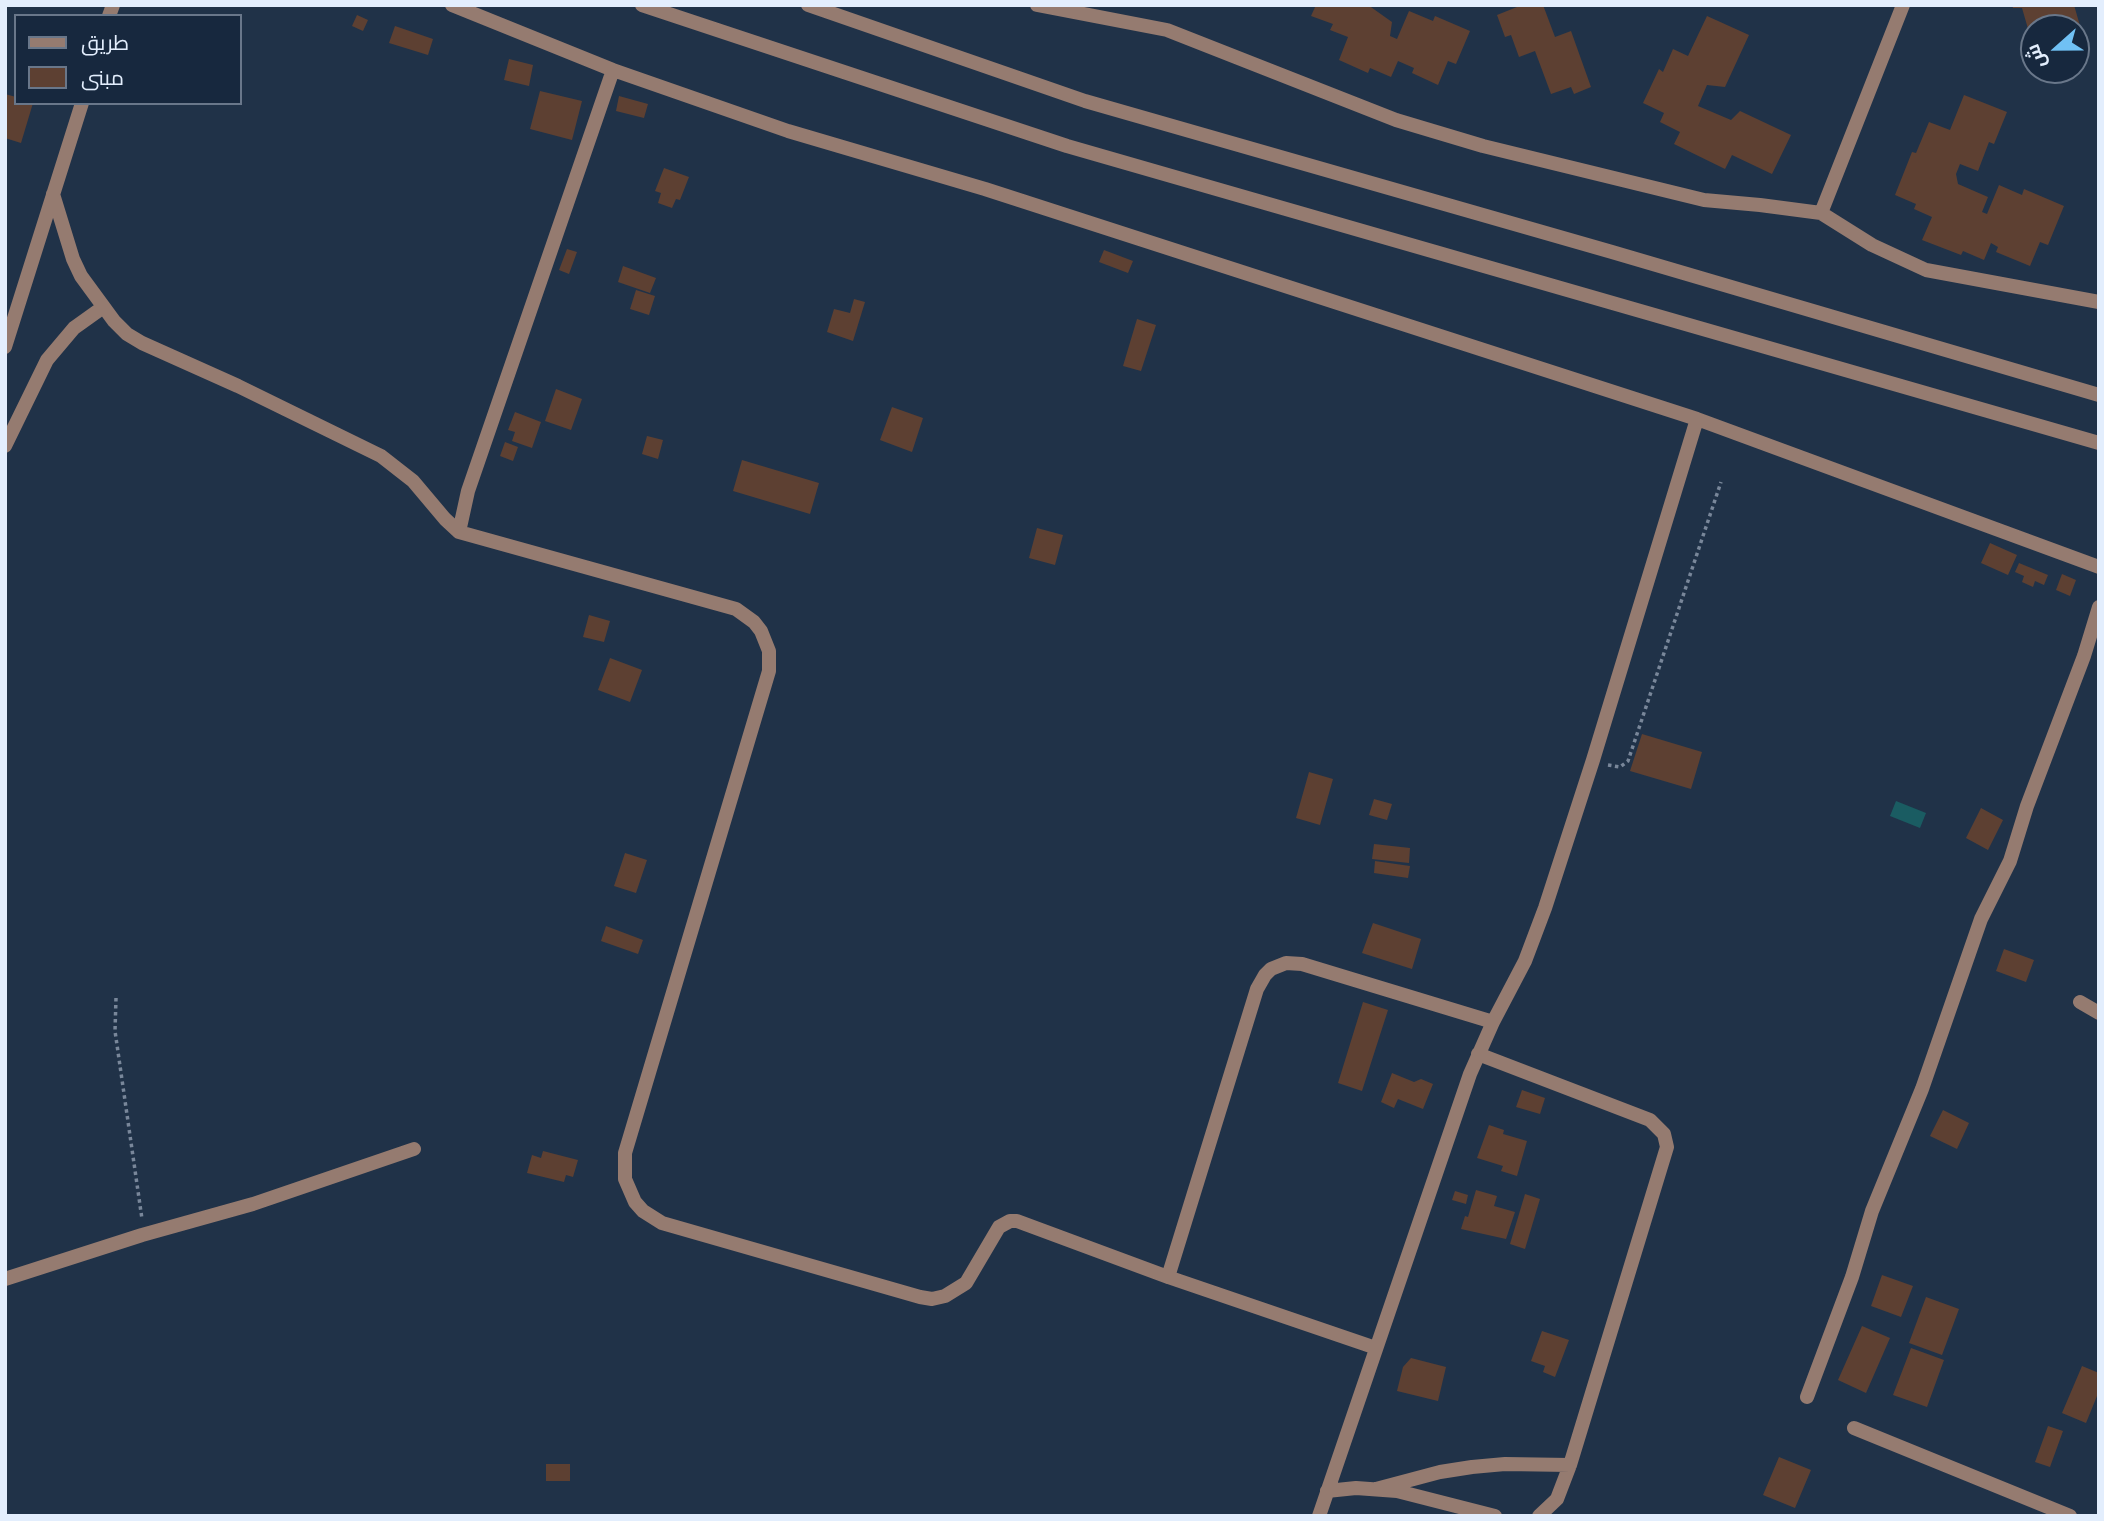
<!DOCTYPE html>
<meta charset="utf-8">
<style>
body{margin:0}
#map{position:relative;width:2104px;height:1521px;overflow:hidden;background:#203248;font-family:"Alegreya Sans",Cairo,sans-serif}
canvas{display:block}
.frame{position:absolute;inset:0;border:7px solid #e3eefd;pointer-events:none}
.legend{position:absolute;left:14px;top:14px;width:228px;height:91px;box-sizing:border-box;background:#17283e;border:2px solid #69778a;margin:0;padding:9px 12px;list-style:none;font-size:21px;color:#e3eefd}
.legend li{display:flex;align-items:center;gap:14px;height:35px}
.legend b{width:35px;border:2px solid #69778a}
.north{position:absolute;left:2020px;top:14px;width:70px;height:70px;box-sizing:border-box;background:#17283e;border:2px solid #69778a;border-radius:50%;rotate:249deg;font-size:19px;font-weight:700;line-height:28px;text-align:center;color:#e3eefd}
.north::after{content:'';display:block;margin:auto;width:24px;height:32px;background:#70c1f4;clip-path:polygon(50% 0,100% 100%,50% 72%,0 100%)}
</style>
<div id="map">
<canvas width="2104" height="1521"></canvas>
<div class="frame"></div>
<ul class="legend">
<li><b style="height:9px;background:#957b70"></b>طريق</li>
<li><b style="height:19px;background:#5d4032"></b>مبنى</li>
</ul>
<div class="north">ش</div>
</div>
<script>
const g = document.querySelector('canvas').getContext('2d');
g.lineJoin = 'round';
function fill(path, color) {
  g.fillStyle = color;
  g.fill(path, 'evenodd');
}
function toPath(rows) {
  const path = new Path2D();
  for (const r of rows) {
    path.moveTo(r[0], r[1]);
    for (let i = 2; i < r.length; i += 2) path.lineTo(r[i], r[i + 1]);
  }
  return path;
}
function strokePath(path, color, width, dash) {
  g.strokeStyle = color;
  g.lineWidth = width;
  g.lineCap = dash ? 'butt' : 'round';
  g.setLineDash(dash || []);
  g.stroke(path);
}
fill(toPath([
 [1896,801,1926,813,1920,828,1890,816]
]), '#1a5c62');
fill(toPath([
 [1316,5,1368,5,1392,22,1390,36,1397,39,1409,11,1433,21,1435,16,1470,31,1456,64,1448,61,1438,85,1412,73,1414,68,1398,61,1391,77,1370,68,1368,73,1339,60,1348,37,1330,30,1333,24,1311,16],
 [1516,5,1543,5,1555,37,1571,31,1591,87,1574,94,1571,87,1551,94,1535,51,1519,57,1511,35,1505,37,1497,15,1517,7],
 [2012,5,2074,5,2085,43,2076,46,2076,28,2034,28,2033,46,2022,8,2013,8],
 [357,15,368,20,363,31,352,26],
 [1707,16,1749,35,1725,87,1707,85,1698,106,1731,120,1740,111,1791,135,1772,174,1732,155,1725,169,1674,144,1680,132,1660,122,1664,113,1643,103,1659,69,1663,72,1673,49,1688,56],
 [395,26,433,39,428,55,389,43],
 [509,59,533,65,529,86,504,80],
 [540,91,582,101,572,140,530,129],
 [5,94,16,97,16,103,33,103,21,143,5,138],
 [1964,95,2007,112,1994,144,1989,142,1978,171,1960,164,1956,174,1958,184,1988,197,1982,212,1987,214,1999,185,2022,195,2024,189,2064,206,2048,245,2040,242,2030,266,1996,252,1998,247,1991,243,1984,260,1963,251,1961,255,1922,240,1932,217,1914,209,1916,204,1895,195,1912,152,1916,153,1929,122,1950,130],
 [619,96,648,104,644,118,616,111],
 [664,168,689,177,680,200,676,199,672,208,658,203,661,193,655,191],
 [567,249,577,252,569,274,559,270],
 [1104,250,1133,261,1128,273,1099,262],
 [623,266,656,278,650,293,618,282],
 [636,290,655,296,649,315,630,309],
 [854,299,865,302,853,341,827,332,834,309,850,313],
 [1137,319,1156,325,1141,371,1123,366],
 [556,389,582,399,571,430,545,421],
 [892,407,923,418,912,452,880,440],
 [515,412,541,422,532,448,512,441,515,432,508,430],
 [647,436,663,440,658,459,642,454],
 [505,442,518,447,513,461,500,456],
 [742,460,819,483,810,514,733,491],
 [1037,528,1063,535,1055,565,1029,558],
 [1990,543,2017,555,2008,575,1981,563],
 [2019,563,2048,575,2044,585,2035,581,2033,587,2022,582,2024,576,2015,572],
 [2062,574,2076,580,2070,596,2056,590],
 [589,615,610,621,604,642,583,637],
 [610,658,642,670,630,702,598,690],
 [1642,734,1702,752,1691,789,1630,771],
 [1309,772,1333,779,1320,825,1296,818],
 [1374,799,1392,804,1387,820,1369,815],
 [1981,808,2003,820,1988,850,1966,838],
 [1374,844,1410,848,1409,863,1372,859],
 [625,853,647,860,636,893,614,886],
 [1375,861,1410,866,1408,878,1374,873],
 [1373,923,1421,939,1412,969,1362,953],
 [606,926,643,940,638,954,601,941],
 [2004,949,2034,960,2026,982,1996,971],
 [1363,1002,1388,1010,1362,1091,1338,1083],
 [1392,1073,1414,1082,1421,1079,1433,1084,1423,1109,1398,1099,1394,1108,1381,1102],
 [1522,1090,1545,1098,1540,1114,1516,1107],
 [1943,1110,1969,1123,1957,1149,1930,1136],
 [1489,1125,1504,1130,1503,1134,1527,1141,1517,1176,1501,1171,1503,1166,1477,1158],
 [543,1151,578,1160,573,1177,566,1175,564,1182,527,1173,532,1155,541,1158],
 [1476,1190,1497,1196,1494,1206,1515,1212,1506,1239,1461,1229,1465,1216,1468,1217],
 [1455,1191,1468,1195,1466,1204,1452,1200],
 [1525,1194,1540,1199,1525,1249,1510,1244],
 [1882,1275,1913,1286,1901,1317,1871,1306],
 [1926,1297,1959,1309,1942,1355,1909,1343],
 [1862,1326,1890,1338,1866,1393,1838,1380],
 [1542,1331,1569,1340,1555,1377,1543,1372,1545,1366,1531,1361],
 [1911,1348,1944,1360,1927,1407,1893,1395],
 [1411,1358,1446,1367,1438,1401,1397,1391,1403,1367],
 [2082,1366,2099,1373,2099,1397,2097,1396,2086,1423,2062,1413],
 [2048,1426,2063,1431,2050,1467,2035,1462],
 [1779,1457,1811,1470,1795,1508,1763,1495],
 [546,1464,570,1464,570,1481,546,1481]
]), '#5d4032');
strokePath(toPath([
 [1608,765,1620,767,1628,761,1721,482],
 [116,998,115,1031,142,1219]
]), '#79879a', 3.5, [3.5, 3.5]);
strokePath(toPath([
 [452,5,613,70,788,131,985,189,1697,419,2099,567],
 [642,5,1067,146,2099,443],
 [808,5,1085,101,1612,252,2099,395],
 [1037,5,1167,30,1396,120,1483,146,1704,200,1760,205,1821,213,1903,5],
 [109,16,113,5],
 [53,194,73,259,81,276,114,321,127,334,142,343,238,386,381,456,413,481,445,519,459,532,736,609,754,622,761,631,769,651,769,671,625,1153,625,1179,635,1202,643,1211,662,1223,920,1297,932,1299,945,1296,966,1283,999,1227,1010,1221,1017,1221,1168,1277,1376,1348],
 [1821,213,1872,245,1926,270,2099,302],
 [5,347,82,103],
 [5,446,47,360,74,328,102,308],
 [459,532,468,491,613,70],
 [2080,1002,2099,1013],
 [1478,1054,1650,1120,1664,1134,1667,1147,1570,1465,1557,1499,1539,1516],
 [1168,1277,1257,989,1265,975,1271,969,1286,963,1302,964,1493,1022],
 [5,1279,142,1235,253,1204,414,1149],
 [1807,1397,1852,1277,1872,1211,1922,1089,1981,919,2010,861,2027,806,2084,656,2099,607],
 [1854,1428,2070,1516],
 [1376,1489,1440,1472,1472,1467,1505,1464,1570,1465],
 [1327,1491,1356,1488,1397,1491,1495,1516],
 [1319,1516,1470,1074,1493,1022,1525,961,1545,908,1593,760,1697,419]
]), '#957b70', 14);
</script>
